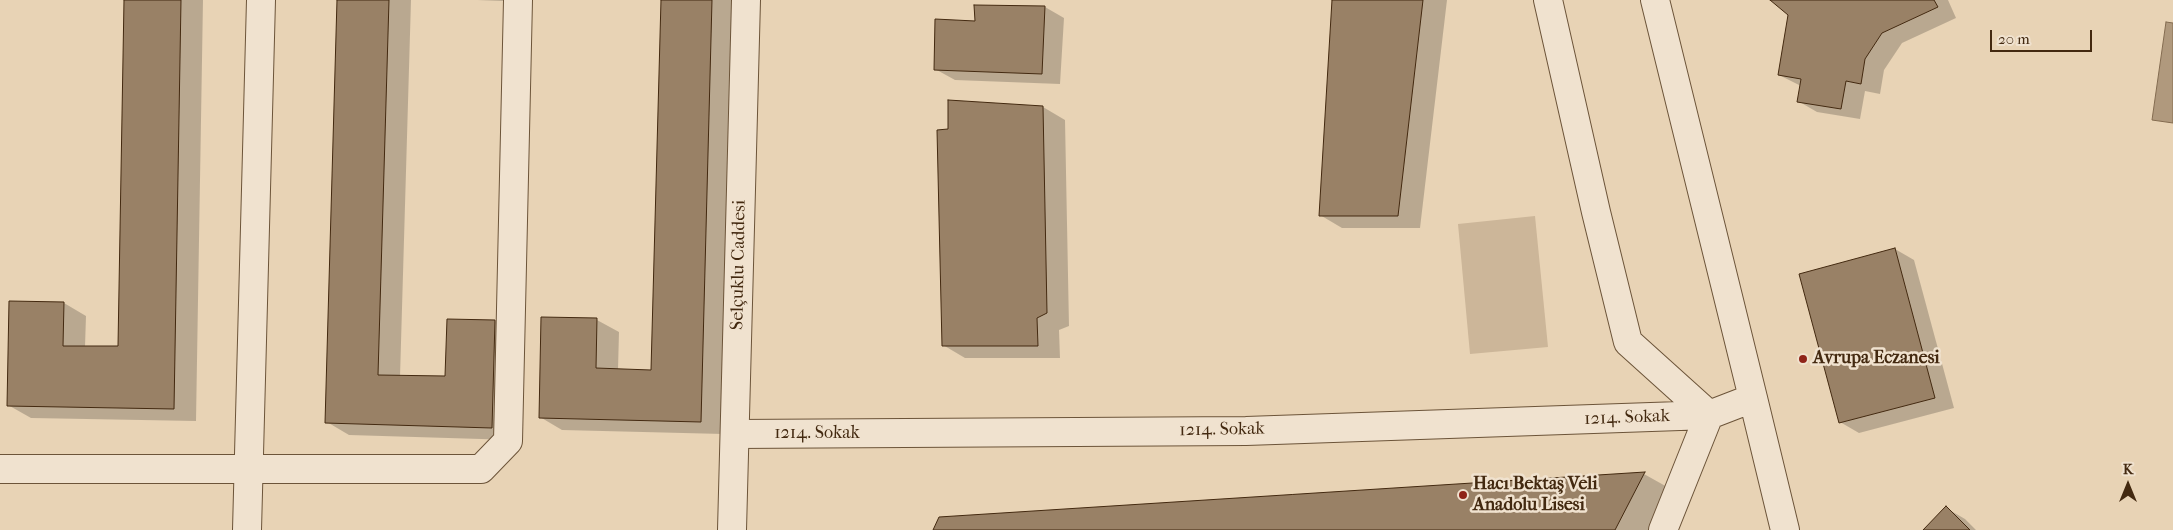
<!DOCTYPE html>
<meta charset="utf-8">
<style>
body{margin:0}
#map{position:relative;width:2173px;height:530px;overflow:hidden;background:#e8d3b5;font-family:"IM FELL French Canon",serif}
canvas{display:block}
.north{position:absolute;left:2103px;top:460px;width:50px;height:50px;-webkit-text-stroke:4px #f0e2cf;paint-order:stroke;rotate:0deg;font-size:14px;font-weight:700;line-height:20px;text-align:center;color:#432910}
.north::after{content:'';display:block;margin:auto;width:18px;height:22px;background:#432910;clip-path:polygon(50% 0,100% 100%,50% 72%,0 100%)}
.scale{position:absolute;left:1990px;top:30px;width:102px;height:22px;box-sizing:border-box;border:2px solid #432910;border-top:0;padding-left:6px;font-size:15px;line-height:18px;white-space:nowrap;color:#432910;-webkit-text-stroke:4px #f0e2cf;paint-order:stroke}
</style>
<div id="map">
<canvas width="2173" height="530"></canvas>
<div class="north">K</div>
<div class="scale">20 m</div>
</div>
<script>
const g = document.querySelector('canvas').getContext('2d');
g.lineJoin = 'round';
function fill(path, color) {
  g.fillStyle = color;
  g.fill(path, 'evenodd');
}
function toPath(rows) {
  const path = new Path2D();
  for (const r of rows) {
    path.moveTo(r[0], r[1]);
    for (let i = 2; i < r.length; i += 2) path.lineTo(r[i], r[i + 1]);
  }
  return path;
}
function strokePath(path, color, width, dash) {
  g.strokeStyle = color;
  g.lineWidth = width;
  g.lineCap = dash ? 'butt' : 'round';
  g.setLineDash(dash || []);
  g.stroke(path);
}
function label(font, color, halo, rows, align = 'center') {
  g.font = font + ' "IM FELL French Canon",serif';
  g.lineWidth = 5;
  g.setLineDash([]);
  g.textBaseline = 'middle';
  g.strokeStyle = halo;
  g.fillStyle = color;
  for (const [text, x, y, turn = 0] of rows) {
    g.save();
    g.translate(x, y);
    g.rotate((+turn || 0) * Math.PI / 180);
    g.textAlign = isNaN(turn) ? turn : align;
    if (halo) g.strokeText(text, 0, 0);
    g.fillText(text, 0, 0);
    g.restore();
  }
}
fill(toPath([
 [1535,216,1548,347,1470,354,1458,224]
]), '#ccb699');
const water = toPath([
 [2166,22,2173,23,2173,123,2152,120,2166,22]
]);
fill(water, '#b0997d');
strokePath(water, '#846c51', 1);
fill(toPath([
 [125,0,203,0,196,421,31,418,8,405,64,303,86,316,85,347,119,347],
 [338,0,411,0,400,377,447,378,448,320,495,321,517,334,514,440,349,435,327,422],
 [477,0,531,0,531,2],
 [663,0,735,0,723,434,562,430,540,417,597,320,619,332,618,370,653,371],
 [1333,0,1447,0,1420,228,1342,228,1320,215],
 [1772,0,1948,0,1956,18,1902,43,1884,70,1880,94,1865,91,1860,119,1817,112,1798,101,1801,86,1779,75,1789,15],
 [1045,7,1064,18,1060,84,955,80,935,69],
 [950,102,1043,107,1065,120,1069,326,1059,330,1060,358,965,358,943,345],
 [1895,249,1914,260,1954,408,1859,433,1840,422],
 [1644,474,1669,488,1648,530,934,530,940,518],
 [1946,508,1965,519,1976,530,1925,530]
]), '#0003');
const building = toPath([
 [124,0,181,0,174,409,7,406,9,301,64,302,63,346,118,346,124,0],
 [337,0,389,0,378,375,445,376,447,319,495,320,492,428,325,423,337,0],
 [661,0,712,0,701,422,539,418,541,317,597,318,596,368,651,370,661,0],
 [1332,0,1423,0,1398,216,1319,216,1332,0],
 [1770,0,1934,0,1938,7,1882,33,1865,59,1861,84,1846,81,1841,109,1797,102,1801,79,1778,75,1788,15,1770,0],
 [974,5,1045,6,1042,74,934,70,935,19,975,21,974,5],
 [948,100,1043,106,1047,313,1037,318,1038,346,942,346,937,130,948,129,948,100],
 [1895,248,1935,398,1839,423,1799,274,1895,248],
 [1645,472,1615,530,933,530,939,517,1645,472],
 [1946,506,1970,530,1923,530,1946,506]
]);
fill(building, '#998166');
strokePath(building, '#432910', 1);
const minor = toPath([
 [1548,0,1596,212,1628,342,1709,415,1753,398,1785,530],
 [1655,0,1753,398],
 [735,434,1246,431,1709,415,1663,530],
 [0,469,481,469,508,441,518,0],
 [247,530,261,0]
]);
const tertiary = toPath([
 [732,530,746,0]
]);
strokePath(minor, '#6c5439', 30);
strokePath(tertiary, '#6c5439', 30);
strokePath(minor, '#f0e2cf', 28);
strokePath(tertiary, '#f0e2cf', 28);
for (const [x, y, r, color] of [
 [1803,359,5,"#8f2418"],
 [1463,495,5,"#8f2418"]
]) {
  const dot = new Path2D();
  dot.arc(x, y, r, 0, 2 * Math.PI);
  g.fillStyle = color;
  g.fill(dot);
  strokePath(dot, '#f0e2cf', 2);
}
label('18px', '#432910', '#f0e2cf', [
 ["Selçuklu Caddesi",739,265,-89],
 ["1214. Sokak",1627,418,-2],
 ["1214. Sokak",1222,430,-1],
 ["1214. Sokak",817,434]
]);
label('bold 18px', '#432910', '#f0e2cf', [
 ["Avrupa Eczanesi",1813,359],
 ["Hacı Bektaş Veli",1473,485],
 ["Anadolu Lisesi",1473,506]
], 'left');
</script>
